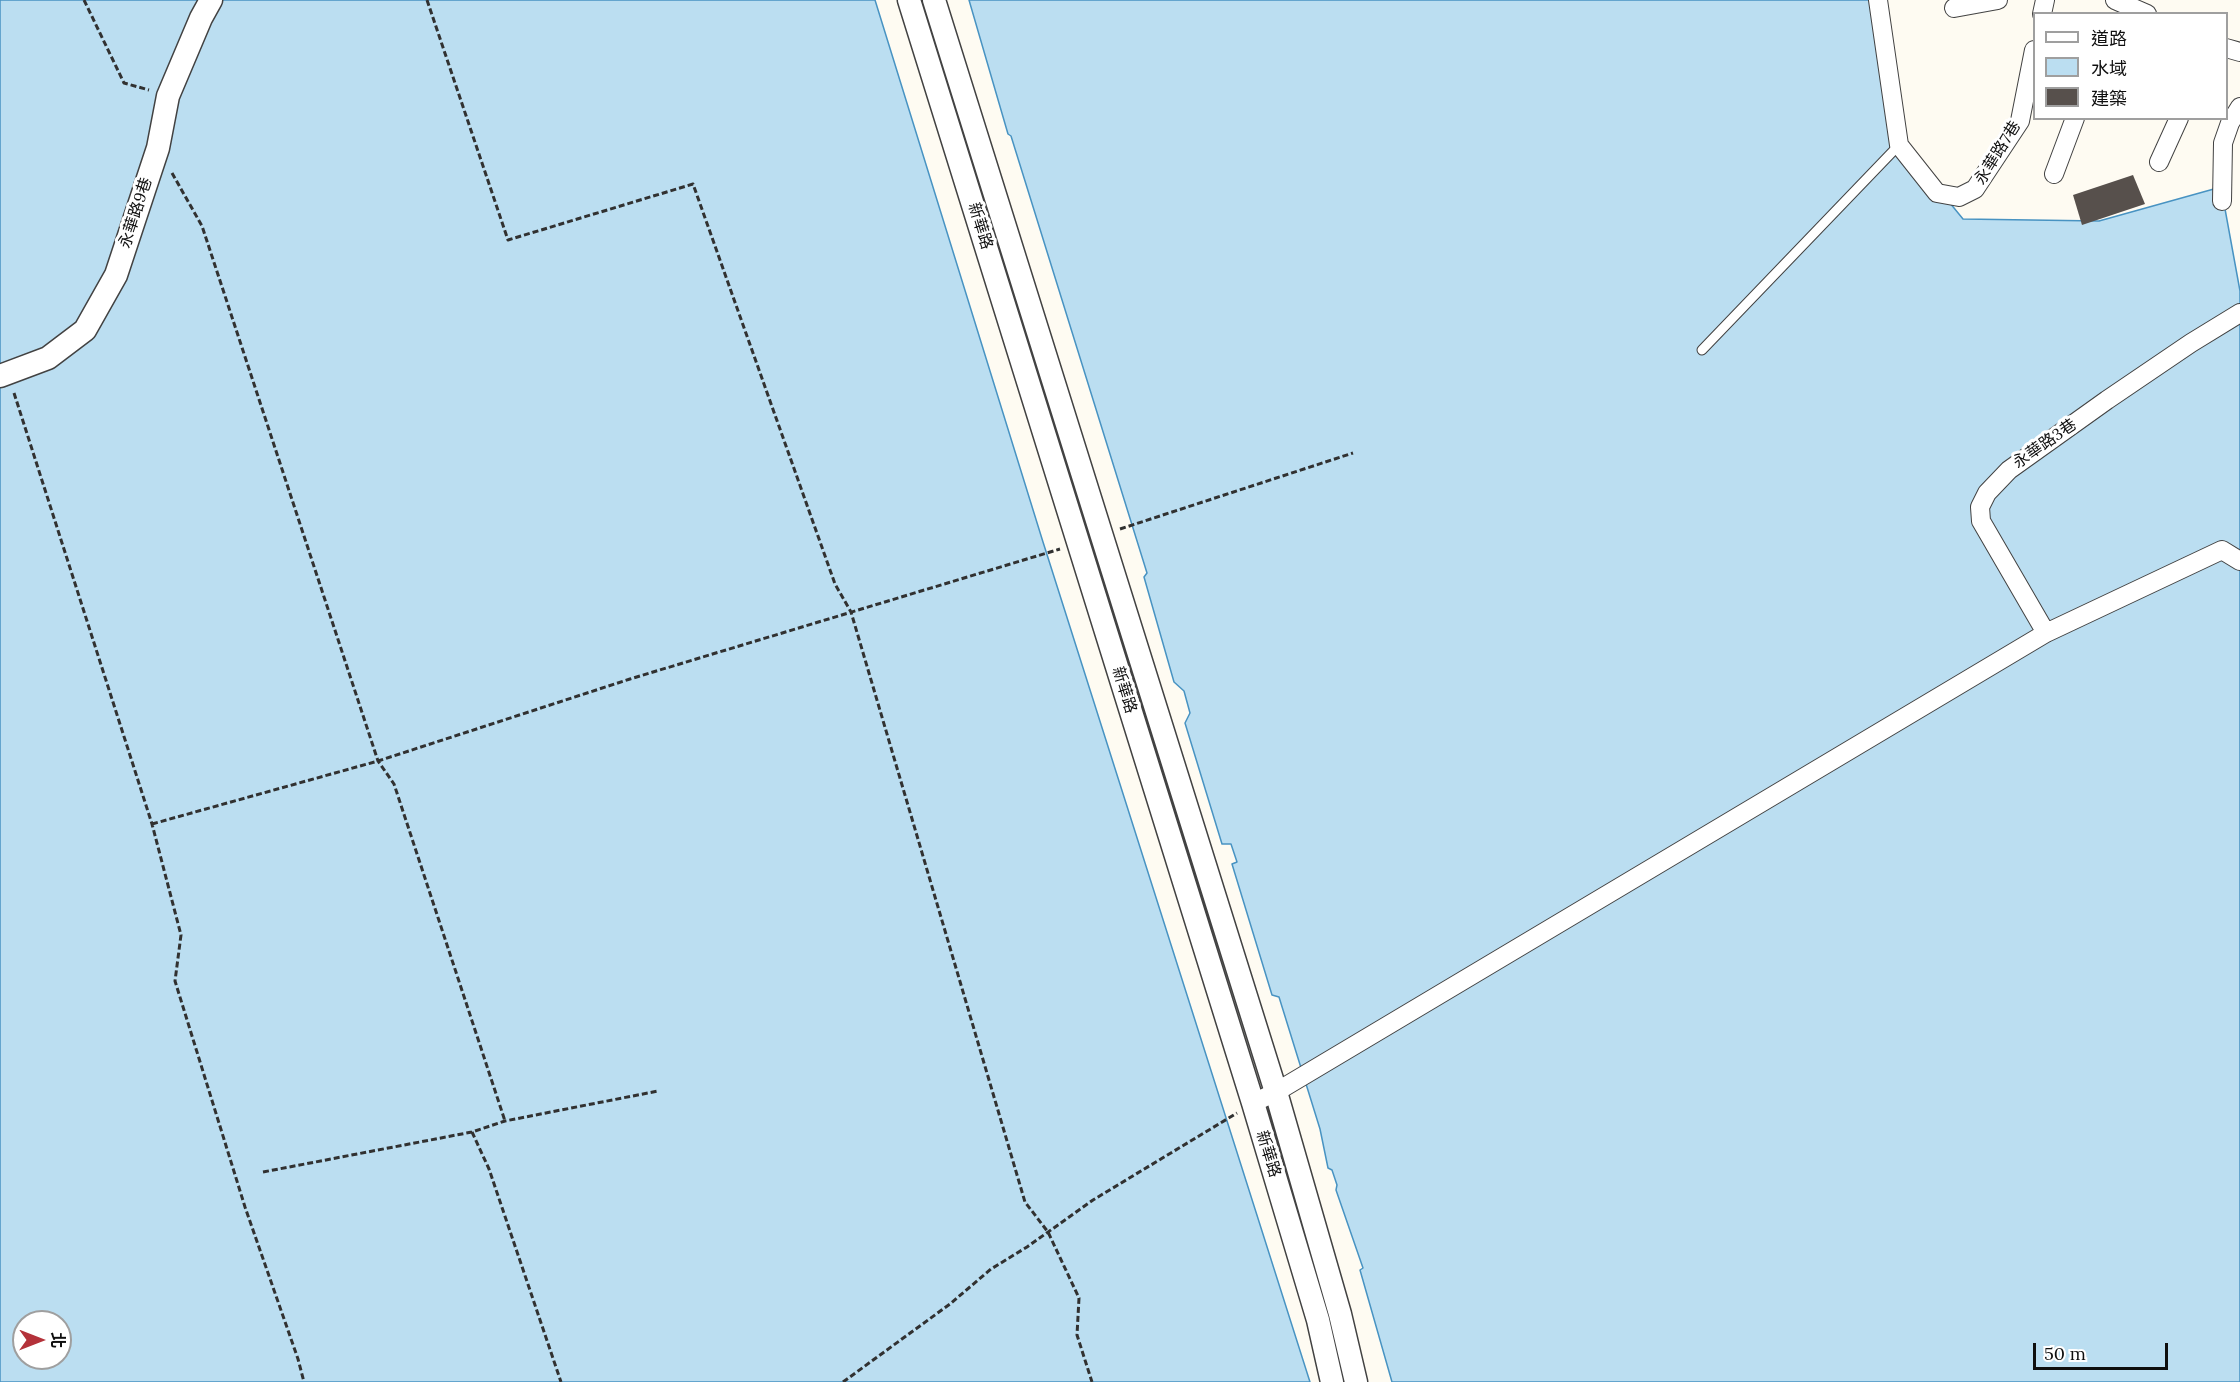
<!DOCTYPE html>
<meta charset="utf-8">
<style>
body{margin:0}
#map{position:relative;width:2240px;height:1382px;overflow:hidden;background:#fefbf2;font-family:Lora,"Noto Sans TC",serif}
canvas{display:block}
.legend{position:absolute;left:2033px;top:12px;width:195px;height:108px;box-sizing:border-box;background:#fff;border:2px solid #9f9f9f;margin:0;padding:8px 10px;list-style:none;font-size:18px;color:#0f0f0f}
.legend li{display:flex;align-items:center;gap:12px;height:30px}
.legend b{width:30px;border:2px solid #9f9f9f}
.north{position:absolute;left:12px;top:1310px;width:60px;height:60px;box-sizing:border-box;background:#fff;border:2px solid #9f9f9f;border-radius:50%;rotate:90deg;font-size:16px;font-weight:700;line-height:24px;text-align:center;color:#0f0f0f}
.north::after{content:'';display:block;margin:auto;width:21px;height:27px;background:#b4323a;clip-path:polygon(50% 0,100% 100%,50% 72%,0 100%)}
.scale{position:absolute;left:2033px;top:1343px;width:135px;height:27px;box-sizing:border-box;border:3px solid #0f0f0f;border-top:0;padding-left:8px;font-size:18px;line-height:21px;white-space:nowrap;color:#0f0f0f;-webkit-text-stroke:4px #fff;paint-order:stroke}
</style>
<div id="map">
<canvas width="2240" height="1382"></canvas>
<ul class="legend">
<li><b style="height:8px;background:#fff"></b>道路</li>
<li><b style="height:16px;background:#bbdef1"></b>水域</li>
<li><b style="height:16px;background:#57504c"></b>建築</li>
</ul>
<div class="north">北</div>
<div class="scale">50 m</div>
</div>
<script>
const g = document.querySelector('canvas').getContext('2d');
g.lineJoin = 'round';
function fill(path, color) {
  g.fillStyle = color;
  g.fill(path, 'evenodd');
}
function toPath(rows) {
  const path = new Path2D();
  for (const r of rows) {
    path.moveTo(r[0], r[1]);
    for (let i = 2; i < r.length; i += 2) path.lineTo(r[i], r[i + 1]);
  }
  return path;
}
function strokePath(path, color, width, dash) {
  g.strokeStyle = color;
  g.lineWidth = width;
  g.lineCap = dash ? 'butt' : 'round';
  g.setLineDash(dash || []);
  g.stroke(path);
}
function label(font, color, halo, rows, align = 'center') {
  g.font = font + ' Lora,"Noto Sans TC",serif';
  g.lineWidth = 6;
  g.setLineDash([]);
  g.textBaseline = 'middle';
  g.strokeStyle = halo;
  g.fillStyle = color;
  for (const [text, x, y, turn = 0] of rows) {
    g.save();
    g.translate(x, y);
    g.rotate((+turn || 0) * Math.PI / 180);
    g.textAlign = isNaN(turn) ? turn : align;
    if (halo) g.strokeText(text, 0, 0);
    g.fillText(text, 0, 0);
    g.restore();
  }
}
const water = toPath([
 [0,0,875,0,1043,542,1310,1382,0,1382,0,0],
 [24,1322,60,1322,60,1358,24,1358,24,1322],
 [969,0,1874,0,1897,138,1963,219,2099,221,2221,187,2240,291,2240,1382,1392,1382,1360,1270,1363,1268,1336,1190,1337,1185,1332,1170,1328,1168,1320,1129,1279,997,1272,995,1232,864,1237,862,1231,844,1222,844,1185,723,1190,713,1184,691,1174,682,1144,577,1147,573,1011,136,1008,134,969,0]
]);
fill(water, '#bbdef1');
strokePath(water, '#4893c2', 1.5);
fill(toPath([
 [2133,175,2145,204,2082,225,2073,195]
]), '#57504c');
const service = toPath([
 [1702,350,1899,145]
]);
const minor = toPath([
 [1878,0,1899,145,1937,193,1959,197,1975,189,2020,121,2034,50],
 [2115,0,2147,14],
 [1954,8,1998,0],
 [2042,14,2045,0],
 [2226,48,2240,52],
 [2159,162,2179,118],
 [2054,174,2075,118],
 [2222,201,2223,143,2230,123,2240,107],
 [2046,633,1981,521,1980,507,1987,493,2009,470,2107,400,2191,343,2240,313],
 [1253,1103,1276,1092,2046,633,2222,550,2240,561]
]);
const tertiary = toPath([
 [909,0,1253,1103,1318,1320,1332,1382],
 [934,0,1276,1092,1340,1314,1356,1382],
 [0,376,48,358,85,330,116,275,158,148,168,96,201,18,211,0]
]);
strokePath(service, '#424242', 11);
strokePath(minor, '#424242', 20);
strokePath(tertiary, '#424242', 25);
strokePath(toPath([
 [84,0,124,83,149,90],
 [427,0,508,240,693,184,835,584,851,612,1025,1202,1048,1232,1079,1298,1077,1335,1092,1382],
 [172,173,202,226,378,761,394,784,505,1121],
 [14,393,152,824,181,935,175,981,245,1207,298,1359,304,1382],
 [1120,529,1353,453],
 [152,824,378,761,630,679,1060,549],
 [472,1132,489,1169,561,1382],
 [263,1172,472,1132,505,1121,658,1091],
 [843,1382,950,1304,991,1269,1027,1247,1093,1200,1237,1113]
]), '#313131', 3, [6, 3]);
strokePath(service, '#fff', 9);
strokePath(minor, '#fff', 18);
strokePath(tertiary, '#fff', 22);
label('16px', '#0f0f0f', '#fff', [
 ["永華路7巷",1998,153,-58],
 ["永華路9巷",136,213,-72],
 ["新華路",980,226,73],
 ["永華路3巷",2045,444,-35],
 ["新華路",1124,690,73],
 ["新華路",1268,1154,73]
]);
</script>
